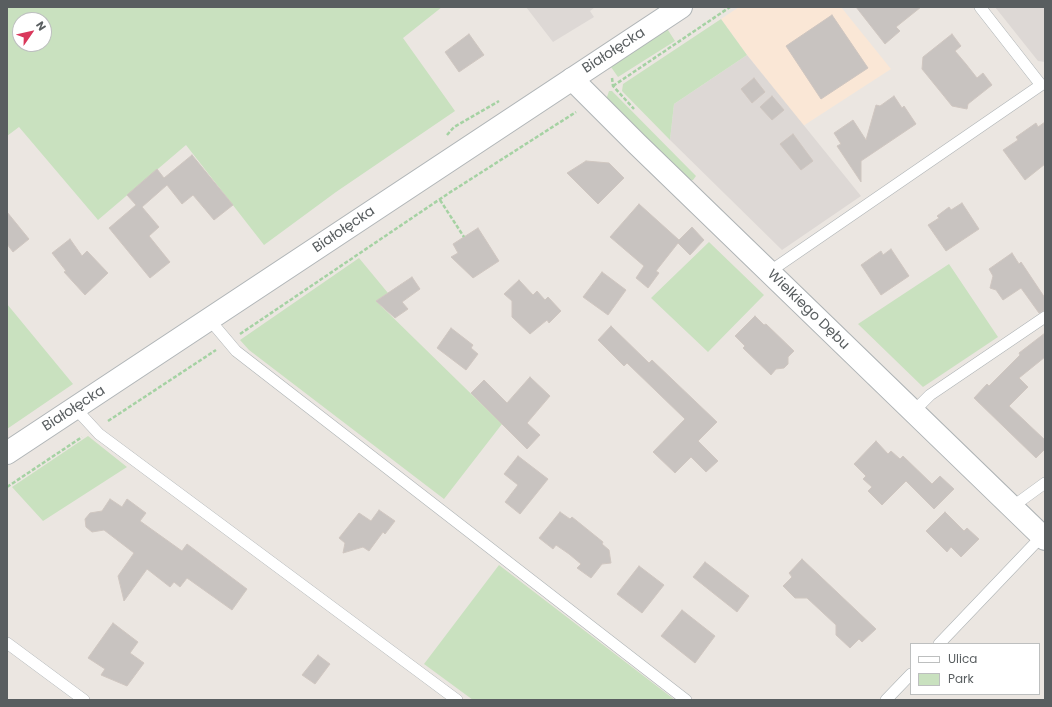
<!DOCTYPE html>
<meta charset="utf-8">
<style>
body{margin:0}
#map{position:relative;width:1052px;height:707px;overflow:hidden;background:#ebe6e1;font-family:Poppins,sans-serif}
canvas{display:block}
.frame{position:absolute;inset:0;border:8px solid #595e60;pointer-events:none}
.legend{position:absolute;left:910px;top:643px;width:130px;height:52px;box-sizing:border-box;background:#fff;border:1px solid #bdbfbf;margin:0;padding:5px 7px;list-style:none;font-size:12px;color:#595e60}
.legend li{display:flex;align-items:center;gap:8px;height:20px}
.legend b{width:20px;border:1px solid #bdbfbf}
.north{position:absolute;left:12px;top:12px;width:40px;height:40px;box-sizing:border-box;background:#fff;border:1px solid #bdbfbf;border-radius:50%;rotate:56deg;font-size:11px;font-weight:700;line-height:16px;text-align:center;color:#595e60}
.north::after{content:'';display:block;margin:auto;width:14px;height:18px;background:#d9385b;clip-path:polygon(50% 0,100% 100%,50% 72%,0 100%)}
</style>
<div id="map">
<canvas width="1052" height="707"></canvas>
<div class="frame"></div>
<ul class="legend">
<li><b style="height:5px;background:#fff"></b>Ulica</li>
<li><b style="height:11px;background:#c9e1bf"></b>Park</li>
</ul>
<div class="north">N</div>
</div>
<script>
const g = document.querySelector('canvas').getContext('2d');
g.lineJoin = 'round';
function fill(path, color) {
  g.fillStyle = color;
  g.fill(path, 'evenodd');
}
function toPath(rows) {
  const path = new Path2D();
  for (const r of rows) {
    path.moveTo(r[0], r[1]);
    for (let i = 2; i < r.length; i += 2) path.lineTo(r[i], r[i + 1]);
  }
  return path;
}
function strokePath(path, color, width, dash) {
  g.strokeStyle = color;
  g.lineWidth = width;
  g.lineCap = dash ? 'butt' : 'round';
  g.setLineDash(dash || []);
  g.stroke(path);
}
function label(font, color, halo, rows, align = 'center') {
  g.font = font + ' Poppins,sans-serif';
  g.lineWidth = 3;
  g.setLineDash([]);
  g.textBaseline = 'middle';
  g.strokeStyle = halo;
  g.fillStyle = color;
  for (const [text, x, y, turn = 0] of rows) {
    g.save();
    g.translate(x, y);
    g.rotate((+turn || 0) * Math.PI / 180);
    g.textAlign = isNaN(turn) ? turn : align;
    if (halo) g.strokeText(text, 0, 0);
    g.fillText(text, 0, 0);
    g.restore();
  }
}
fill(toPath([
 [739,7,841,7,891,69,803,126,747,55,721,19]
]), '#fae7d6');
fill(toPath([
 [526,7,595,7,590,11,594,17,553,42],
 [995,7,1045,7,1045,62,1038,61],
 [747,55,861,196,782,250,670,140,674,104]
]), '#ddd8d5');
fill(toPath([
 [7,7,442,7,403,38,455,111,336,192,264,245,186,145,98,220,19,127,7,136],
 [20,20,44,20,44,44,20,44],
 [721,19,747,55,674,104,670,140,622,91,623,84],
 [666,27,675,41,618,77,611,67,612,64],
 [609,91,612,91,696,176,693,180,689,181,606,100],
 [709,242,764,295,708,352,651,298],
 [359,258,388,293,376,301,502,424,444,499,249,350,240,340],
 [949,264,998,337,923,387,858,324],
 [7,304,73,384,7,429],
 [88,436,127,467,43,521,12,487],
 [499,565,675,700,473,700,424,664]
]), '#c9e1bf');
const building = toPath([
 [856,7,921,7,896,27,900,31,885,44,856,7],
 [832,15,868,68,821,99,786,46,832,15],
 [469,34,484,55,459,72,445,52,469,34],
 [952,34,961,46,955,51,966,64,977,78,983,73,992,85,968,104,967,109,952,106,922,69,923,57,952,34],
 [754,78,765,92,752,103,741,89,754,78],
 [772,96,784,110,772,120,760,107,772,96],
 [894,96,902,108,904,106,916,124,861,161,861,182,837,146,841,144,834,133,853,120,866,140,876,105,880,106,894,96],
 [1045,122,1045,164,1025,180,1003,150,1018,140,1016,137,1036,123,1038,127,1045,122],
 [793,134,813,161,801,170,780,144,793,134],
 [192,155,233,205,214,220,193,195,182,204,167,185,142,207,159,227,149,236,170,262,150,278,109,228,136,205,127,195,157,169,164,178,192,155],
 [586,161,609,163,624,178,598,204,567,173,586,161],
 [962,203,979,229,946,251,928,225,939,218,937,216,949,207,951,210,962,203],
 [639,204,679,240,692,227,704,240,690,255,678,243,656,271,659,273,648,288,636,278,644,266,610,237,639,204],
 [7,212,29,239,13,252,7,244,7,212],
 [478,228,499,261,473,278,451,257,458,253,453,244,478,228],
 [70,239,82,256,87,251,108,273,85,295,64,272,66,271,52,253,70,239],
 [891,249,909,276,881,295,861,265,881,251,883,255,891,249],
 [1012,253,1019,264,1021,262,1045,298,1045,310,1039,313,1021,288,1003,300,996,290,990,288,993,276,989,269,1012,253],
 [602,272,626,290,608,315,583,297,602,272],
 [412,277,420,289,402,302,408,309,395,318,376,301,412,277],
 [519,280,533,295,537,291,545,300,548,297,561,311,549,323,547,320,530,334,512,317,512,301,504,294,519,280],
 [755,316,764,325,766,324,794,351,788,357,788,364,784,368,776,369,771,375,743,348,745,346,735,336,755,316],
 [611,326,649,363,652,360,717,422,698,441,718,461,706,472,691,457,675,473,653,452,685,419,627,363,624,366,598,340,611,326],
 [451,328,473,345,471,348,478,354,466,370,437,348,451,328],
 [1045,333,1045,357,1019,378,1028,387,1009,406,1045,440,1045,449,1036,458,974,398,987,384,989,386,1020,355,1019,353,1045,333],
 [530,377,550,396,527,423,540,435,527,449,471,393,484,380,507,403,530,377],
 [876,441,888,454,891,451,900,459,903,456,932,484,940,476,954,489,934,509,906,481,882,505,868,491,872,487,863,479,866,476,854,464,876,441],
 [518,456,548,479,520,514,505,502,518,485,504,474,518,456],
 [110,499,122,507,127,499,146,513,140,521,182,551,187,544,247,589,232,610,187,578,180,587,174,582,170,587,147,569,124,601,118,576,134,553,104,530,92,532,86,527,85,519,90,513,102,511,110,499],
 [379,510,395,521,385,534,383,532,369,551,363,547,343,553,345,543,339,538,359,513,371,521,379,510],
 [560,512,570,519,572,517,603,542,602,544,609,550,611,563,602,564,591,578,577,568,581,564,569,554,556,545,553,549,539,538,560,512],
 [945,512,964,531,967,528,979,539,961,557,951,547,947,552,926,531,945,512],
 [802,559,876,629,862,642,859,639,850,648,836,635,836,625,807,598,795,598,783,586,792,577,789,573,802,559],
 [705,562,749,596,737,612,693,577,705,562],
 [639,566,664,585,642,613,617,594,639,566],
 [682,610,715,636,695,663,661,636,682,610],
 [113,623,138,642,130,653,144,663,127,686,101,675,105,669,88,658,113,623],
 [318,655,330,664,315,684,302,675,318,655]
]);
fill(building, '#c8c3c0');
strokePath(building, '#cfc6c0', 1);
const lane = toPath([
 [769,272,1041,85,980,7],
 [209,319,236,351,686,700],
 [75,408,99,434,457,700],
 [913,412,930,395,1045,317],
 [1012,507,1045,483],
 [7,643,84,700],
 [939,644,1042,536],
 [886,700,911,674]
]);
const street = toPath([
 [572,79,637,144,1045,539]
]);
const secondary = toPath([
 [7,453,681,7]
]);
strokePath(lane, '#aeb3b5', 12);
strokePath(street, '#aeb3b5', 24);
strokePath(secondary, '#b0b5b7', 24);
strokePath(toPath([
 [612,78,613,86,634,109],
 [613,86,730,7],
 [447,135,454,127,499,101],
 [440,200,464,237],
 [240,334,449,193,576,112],
 [108,421,216,350],
 [7,487,82,437]
]), '#a5d2a3', 2.5, [4, 2]);
strokePath(lane, '#fff', 11);
strokePath(street, '#fff', 22);
strokePath(secondary, '#fff', 22);
label('14px', '#595e60', '#fff', [
 ["Białołęcka",614,51,-33],
 ["Białołęcka",344,230,-34],
 ["Wielkiego Dębu",808,310,44],
 ["Białołęcka",74,409,-33]
]);
</script>
